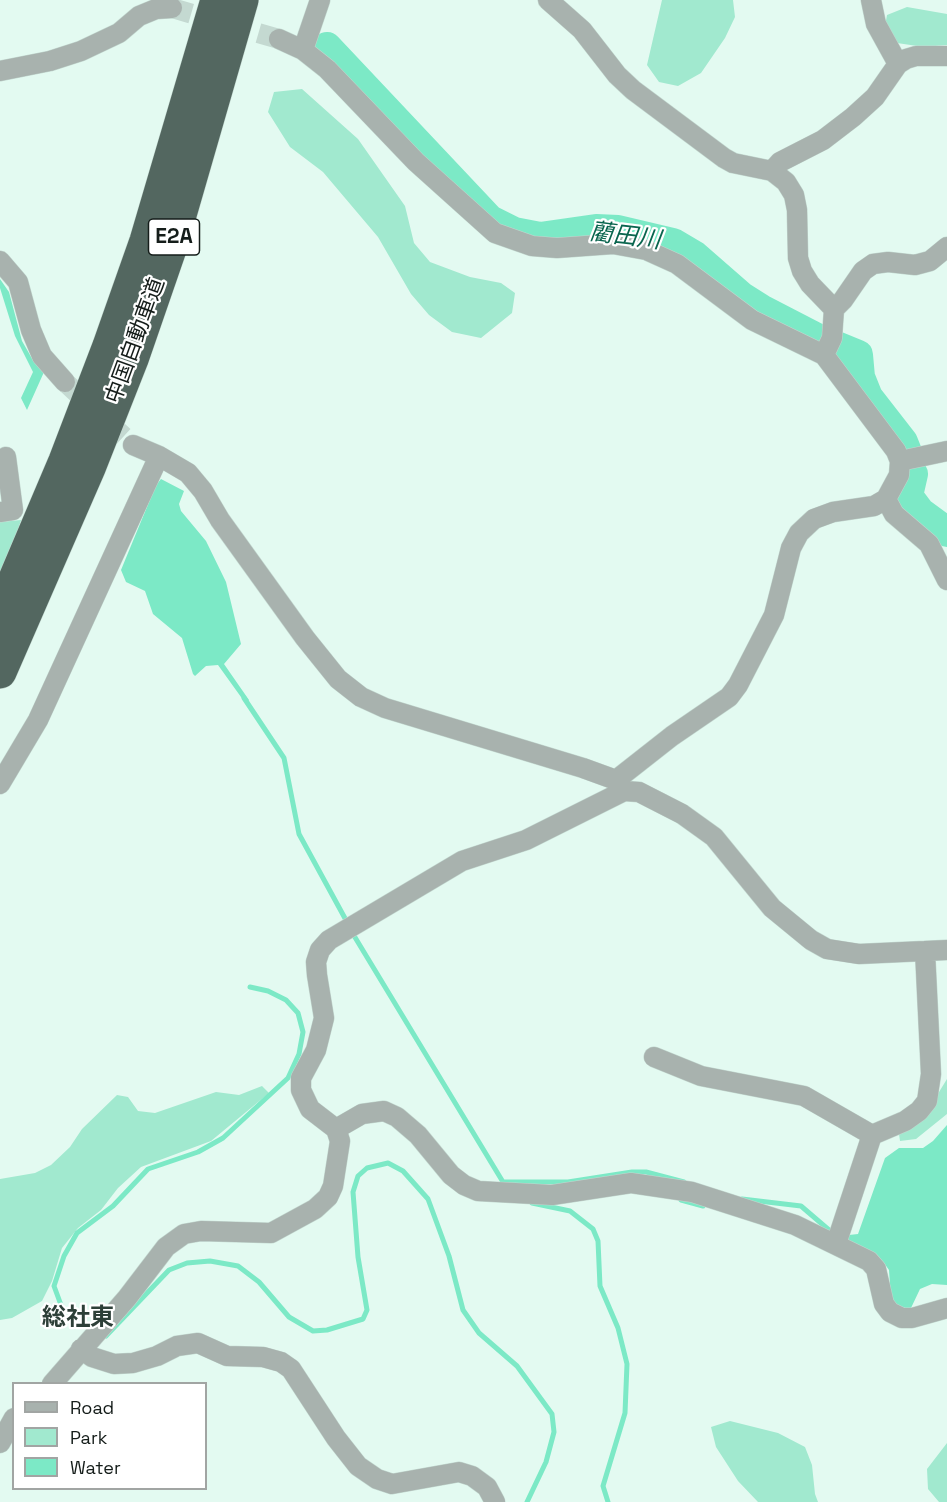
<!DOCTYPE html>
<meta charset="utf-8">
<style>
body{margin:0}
#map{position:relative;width:947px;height:1502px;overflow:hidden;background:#e3faf1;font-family:"Space Grotesk",sans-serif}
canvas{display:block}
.legend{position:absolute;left:12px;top:1382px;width:195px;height:108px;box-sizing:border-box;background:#fff;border:2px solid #a1a5a3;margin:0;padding:8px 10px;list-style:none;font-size:18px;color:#151d1a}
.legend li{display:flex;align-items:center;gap:12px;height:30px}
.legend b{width:30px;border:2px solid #a1a5a3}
</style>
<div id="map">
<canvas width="947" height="1502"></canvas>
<ul class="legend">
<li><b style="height:8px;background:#a8b2ae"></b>Road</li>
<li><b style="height:16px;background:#a1e9cf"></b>Park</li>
<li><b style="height:16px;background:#7ce9c6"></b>Water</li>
</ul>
</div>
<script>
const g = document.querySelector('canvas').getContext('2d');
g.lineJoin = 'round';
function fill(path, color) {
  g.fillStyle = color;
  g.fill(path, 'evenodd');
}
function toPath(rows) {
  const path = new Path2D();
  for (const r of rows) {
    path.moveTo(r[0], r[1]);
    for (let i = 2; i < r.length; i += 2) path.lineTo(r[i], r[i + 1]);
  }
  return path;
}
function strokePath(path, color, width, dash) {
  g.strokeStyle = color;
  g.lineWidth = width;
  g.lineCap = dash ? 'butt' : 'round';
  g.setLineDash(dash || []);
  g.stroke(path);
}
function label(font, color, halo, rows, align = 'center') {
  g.font = font + ' "Space Grotesk","Noto Sans JP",sans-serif';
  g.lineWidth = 4.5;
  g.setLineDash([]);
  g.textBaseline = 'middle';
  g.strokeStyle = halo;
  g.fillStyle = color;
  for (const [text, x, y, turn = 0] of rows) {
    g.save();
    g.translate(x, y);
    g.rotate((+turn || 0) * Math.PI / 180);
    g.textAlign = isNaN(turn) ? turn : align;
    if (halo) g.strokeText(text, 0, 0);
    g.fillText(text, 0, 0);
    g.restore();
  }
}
fill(toPath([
 [662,0,733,0,735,17,725,38,701,73,678,86,659,82,647,65],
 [907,7,947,14,947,45,924,47,897,43,885,26,887,15],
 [302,89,358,139,405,206,414,243,430,262,470,277,501,283,515,293,512,313,481,338,452,332,429,315,411,294,378,237,323,172,290,147,268,112,274,92],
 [21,520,12,550,0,574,0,522],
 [947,1079,947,1114,916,1139,900,1141,899,1134,923,1118],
 [262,1086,269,1093,211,1141,141,1167,118,1188,101,1210,78,1228,62,1248,52,1281,42,1301,12,1318,0,1320,0,1179,35,1173,51,1165,70,1147,82,1129,117,1095,128,1097,138,1111,155,1113,216,1092,239,1095],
 [730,1421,778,1433,805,1447,812,1465,815,1494,818,1502,758,1502,738,1481,716,1447,711,1427],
 [947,1443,947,1502,939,1502,928,1489,927,1469]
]), '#a1e9cf');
fill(toPath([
 [0,279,9,292,22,341,34,362,38,362,44,372,27,410,21,398,33,372,15,336,0,288],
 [161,479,184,491,179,504,181,511,206,541,226,582,241,644,224,664,249,700,246,704,218,665,206,666,195,676,193,674,182,638,153,614,145,591,126,582,121,570,156,485],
 [947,1125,947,1285,932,1284,920,1289,911,1308,905,1308,898,1306,891,1299,889,1270,884,1263,848,1240,849,1235,858,1234,885,1158,899,1148,923,1148,933,1141]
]), '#7ce9c6');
strokePath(toPath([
 [244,698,284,758,299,834,347,922],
 [353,934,506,1187],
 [503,1182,568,1182,632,1172,646,1172,684,1182],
 [742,1199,801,1206,829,1230,837,1232],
 [681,1200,703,1206],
 [532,1203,570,1211,593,1229,598,1241,600,1286,618,1328,627,1364,625,1413,603,1486,608,1502],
 [61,1305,54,1286,64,1256,77,1233,113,1206,148,1169,198,1152,223,1138,288,1078,299,1054,303,1032,298,1013,286,1000,268,991,250,987],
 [106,1336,169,1270,187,1263,210,1261,238,1266,259,1282,289,1317,313,1331,327,1330,363,1319,367,1310,358,1257,353,1192,358,1176,367,1168,388,1163,403,1171,428,1199,449,1256,463,1310,479,1333,517,1366,552,1414,554,1432,546,1462,527,1502]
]), '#7ce9c6', 5);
strokePath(toPath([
 [327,47,490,220,514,232,540,237,596,229,618,230,673,243,695,256,742,297,761,309,819,339,858,355,860,377,868,397,903,442,907,452],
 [913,474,908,496,920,512,947,532]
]), '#7ce9c6', 30);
strokePath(toPath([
 [172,8,279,39],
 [65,382,133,445]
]), '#c4d9d1', 20, [20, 10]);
const minor = toPath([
 [548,0,582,30,617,75,633,90,724,158,733,163,772,171,786,182,794,195,797,210,798,258,802,271,810,284,834,309,832,338,824,355],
 [871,0,876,24,898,64],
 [279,39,303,50,327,69,416,162,495,233,532,246,557,248,613,244,646,250,677,264,752,320,824,355,896,451,900,461,899,475,886,499,874,506,833,512,814,519,799,533,791,548,774,615,738,685,729,697,672,736,616,780],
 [303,50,320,0],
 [0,71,50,61,81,51,119,33,139,16,156,9,172,8],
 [772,171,780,162,823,140,853,117,875,97,898,64,906,59,916,56,947,56],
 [0,261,18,282,31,330,42,356,65,382],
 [834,309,843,300,863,271,873,264,888,262,915,265,930,261,947,247],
 [133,445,159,456,188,473,203,491,220,520,305,638,338,679,361,697,385,708,583,768,616,780,623,788],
 [900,461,947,451],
 [886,499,894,514,929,544,947,580],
 [0,512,13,510,6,457],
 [0,784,38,720,159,456],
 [654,1057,701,1076,804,1096,872,1135],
 [336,1129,362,1114,384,1111,397,1117,418,1135,451,1175,464,1185,478,1191,552,1195,631,1183,692,1192,795,1225,869,1261,876,1269,884,1304,890,1312,902,1318,912,1318,947,1308],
 [836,1244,872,1135,905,1121,919,1111,927,1101,931,1074,925,951],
 [81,1349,92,1357,114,1364,133,1363,157,1356,177,1346,198,1343,227,1356,263,1357,281,1362,291,1369,336,1438,358,1466,377,1479,392,1484,459,1472,472,1476,487,1487,495,1502],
 [52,1384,127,1298,166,1247,184,1234,201,1231,271,1233,315,1209,328,1197,333,1186,340,1141,336,1129,310,1109,301,1090,301,1078,316,1050,324,1018,317,975,316,962,320,950,329,940,462,861,526,840,624,791,639,792,682,814,714,837,772,908,811,940,827,949,859,954,947,950],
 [0,1443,14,1418]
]);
const motorway = toPath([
 [0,614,65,461,109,346,146,241,217,0],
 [0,672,89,468,132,359,171,246,242,0]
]);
strokePath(minor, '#c2d7cf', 21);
strokePath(motorway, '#c2d7cf', 34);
strokePath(minor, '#a8b2ae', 20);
strokePath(motorway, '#536760', 33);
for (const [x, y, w] of [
 [174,237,51]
]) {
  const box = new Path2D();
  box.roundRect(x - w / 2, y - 18, w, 36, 4.5);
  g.fillStyle = '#fff';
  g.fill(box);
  strokePath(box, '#151d1a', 1.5);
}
label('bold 21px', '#151d1a', null, [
 ["E2A",174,237]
]);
label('22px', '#151d1a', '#fff', [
 ["中国自動車道",136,341,-70]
]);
label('italic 24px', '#09654e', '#fff', [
 ["藺田川",625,237,7]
]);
label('bold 24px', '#2d3f38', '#fff', [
 ["総社東",78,1318]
]);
</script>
